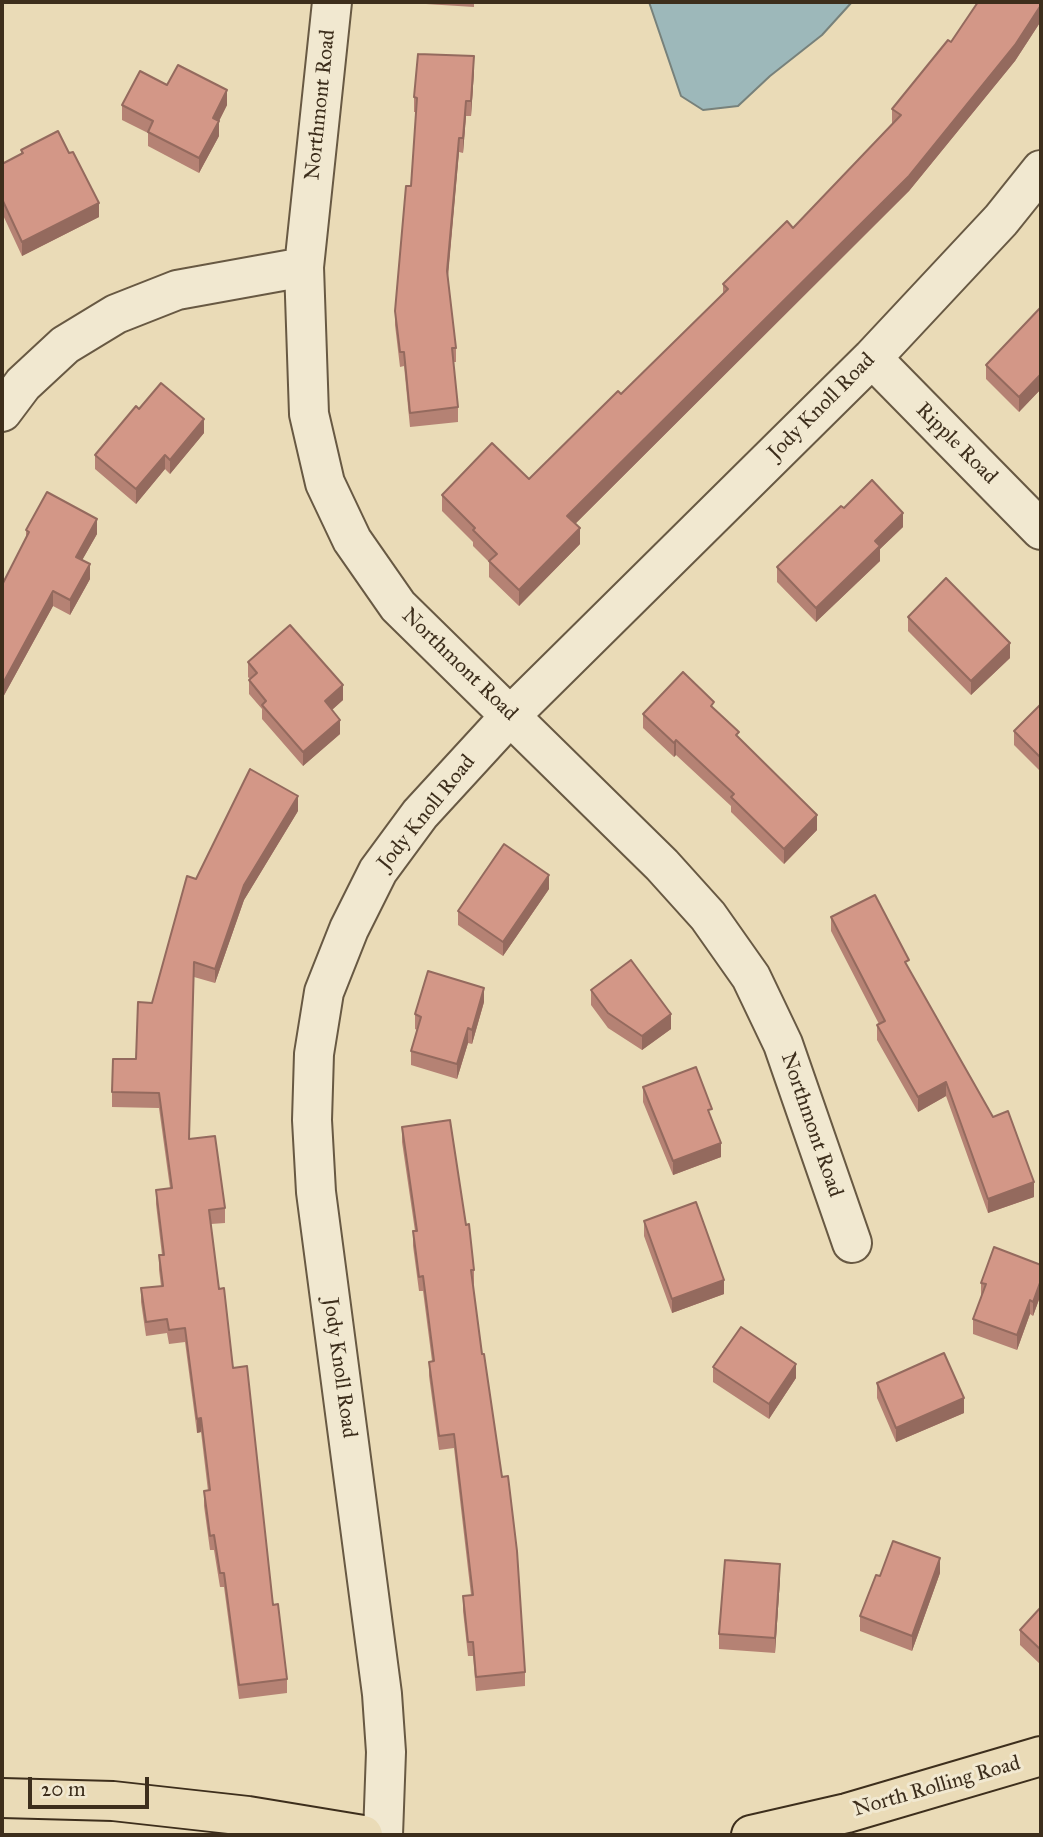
<!DOCTYPE html>
<style>
body{margin:0}
#map{position:relative;width:1043px;height:1837px;overflow:hidden;background:#eadbb7;font-family:"IM FELL Great Primer",serif}
canvas{display:block}
.frame{position:absolute;inset:0;border:4px solid #3d2e1c;pointer-events:none}
.scale{position:absolute;left:28px;top:1777px;width:121px;height:32px;box-sizing:border-box;border:4px solid #3d2e1c;border-top:0;padding-left:9px;font-size:21px;line-height:24px;white-space:nowrap;color:#3d2e1c;-webkit-text-stroke:5px #f1e8d0;paint-order:stroke}
</style>
<div id="map">
<canvas width="1043" height="1837"></canvas>
<div class="frame"></div>
<div class="scale">20 m</div>
</div>
<script>
const g = document.querySelector('canvas').getContext('2d');
g.lineJoin = 'round';
function fill(path, color) {
  g.fillStyle = color;
  g.fill(path, 'evenodd');
}
function toPath(rows) {
  const path = new Path2D();
  for (const r of rows) {
    path.moveTo(r[0], r[1]);
    for (let i = 2; i < r.length; i += 2) path.lineTo(r[i], r[i + 1]);
  }
  return path;
}
function strokePath(path, color, width, dash) {
  g.strokeStyle = color;
  g.lineWidth = width;
  g.lineCap = dash ? 'butt' : 'round';
  g.setLineDash(dash || []);
  g.stroke(path);
}
function label(font, color, halo, rows, align = 'center') {
  g.font = font + ' "IM FELL Great Primer",serif';
  g.lineWidth = 6;
  g.setLineDash([]);
  g.textBaseline = 'middle';
  g.strokeStyle = halo;
  g.fillStyle = color;
  for (const [text, x, y, turn = 0] of rows) {
    g.save();
    g.translate(x, y);
    g.rotate((+turn || 0) * Math.PI / 180);
    g.textAlign = isNaN(turn) ? turn : align;
    if (halo) g.strokeText(text, 0, 0);
    g.fillText(text, 0, 0);
    g.restore();
  }
}
const water = toPath([
 [649,2,852,2,822,35,770,76,738,106,703,110,681,96,649,2]
]);
fill(water, '#9db8ba');
strokePath(water, '#77817b', 2);
const street = toPath([
 [332,2,304,267,309,414,325,483,352,540,398,606,662,865,708,916,751,977,783,1044,852,1243],
 [872,358,1041,530],
 [2,412,23,384,65,345,116,314,177,290,304,267],
 [383,1835,386,1752,382,1694,316,1192,312,1120,314,1054,324,992,349,929,378,871,420,814,510,716,872,358,1001,220,1041,170]
]);
const primary = toPath([
 [2,1798,113,1801,248,1816,363,1835],
 [751,1835,847,1813,1041,1756]
]);
strokePath(street, '#685943', 42);
strokePath(primary, '#3d2e1c', 42);
strokePath(street, '#f1e8d0', 38);
strokePath(primary, '#eadbb7', 38);
fill(toPath([
 [426,2,474,2,474,7,426,4],
 [1041,2,1041,21,1015,61,909,191,575,524,580,544,519,606,489,577,489,562,473,546,473,542,442,511,442,495,529,479,621,394,723,293,723,284,793,228,892,124,892,109,951,42],
 [474,71,471,116,466,116,463,153,459,152,448,277,456,348,456,362,453,362,458,407,458,422,410,427,404,366,400,367,395,325,395,311,411,186,416,112,414,112,414,97],
 [167,85,227,105,219,121,219,136,199,173,148,146,148,133,122,120,122,105],
 [21,150,99,217,22,256,2,213,2,164,21,154],
 [1041,307,1041,389,1019,412,986,379,986,365],
 [139,409,204,433,170,474,165,469,136,504,95,469,95,455],
 [844,508,903,527,880,549,880,561,816,622,777,582,777,567],
 [26,530,97,534,82,560,90,579,70,615,53,606,2,699,2,585,26,538],
 [908,617,1010,658,971,695,908,631],
 [248,662,343,700,332,710,340,734,303,766,262,719,262,709,249,694,249,680,250,679,248,677],
 [1041,704,1041,772,1014,745,1014,731],
 [714,709,817,830,784,864,731,812,731,806,676,755,674,757,643,728,643,714],
 [298,811,244,900,215,983,194,977,189,1139,225,1208,225,1223,211,1224,219,1289,273,1605,287,1679,287,1693,239,1699,224,1587,220,1587,214,1550,210,1550,204,1506,204,1491,208,1491,201,1432,197,1433,185,1342,169,1344,167,1333,146,1336,141,1302,141,1288,161,1286,159,1270,159,1255,162,1255,156,1204,156,1190,170,1188,159,1108,112,1107,112,1092,136,1059,152,1003,196,879],
 [549,889,503,956,458,925,458,911],
 [831,917,909,969,1034,1197,988,1213,946,1096,918,1112,877,1040,877,1025,879,1024,831,931],
 [591,990,671,1029,642,1050,608,1028,591,1005],
 [484,1002,472,1044,468,1043,457,1079,411,1065,411,1051,417,1030,415,1029,415,1014],
 [643,1087,712,1120,721,1157,673,1175,643,1102],
 [402,1127,466,1225,474,1270,474,1284,473,1285,525,1672,525,1686,476,1691,473,1656,468,1656,463,1611,463,1596,471,1595,454,1448,439,1450,429,1376,429,1362,432,1361,423,1291,419,1291,413,1246,413,1231,415,1231,402,1142],
 [644,1221,724,1294,672,1313,644,1236],
 [1041,1265,1041,1294,1033,1316,1030,1314,1017,1350,973,1334,973,1319,981,1297,981,1283],
 [713,1367,796,1378,769,1419,713,1382],
 [877,1383,964,1413,896,1442,877,1398],
 [940,1573,912,1651,860,1631,860,1616,880,1576],
 [780,1579,775,1653,719,1649,719,1634],
 [1041,1607,1041,1665,1020,1645,1020,1630]
]), '#b58274');
fill(toPath([
 [1041,5,1041,21,1015,61,909,191,567,532,567,516],
 [474,56,474,71,471,116,471,101],
 [227,90,227,105,213,133,213,118],
 [466,101,466,116,463,153,463,138],
 [219,121,219,136,199,173,199,158],
 [459,138,459,152,447,285,447,271],
 [99,203,99,217,22,256,22,242],
 [1041,374,1041,389,1019,412,1019,397],
 [204,419,204,433,170,474,170,460],
 [165,455,165,469,136,504,136,489],
 [903,513,903,527,880,549,880,561,816,622,816,608,875,541],
 [97,519,97,534,76,571,76,557],
 [580,528,580,544,519,606,519,590],
 [90,564,90,579,70,615,70,600],
 [53,591,53,606,2,699,2,685],
 [1010,643,1010,658,971,695,971,681],
 [343,685,343,700,325,716,325,701],
 [340,720,340,734,303,766,303,752],
 [676,740,676,755,674,757,674,743],
 [298,796,298,811,244,900,215,983,215,969,244,885],
 [817,815,817,830,784,864,784,849],
 [549,875,549,889,503,956,503,942],
 [484,988,484,1002,472,1044,472,1030],
 [671,1014,671,1029,642,1050,642,1036],
 [468,1028,468,1043,457,1079,457,1064],
 [946,1082,946,1096,918,1112,918,1097],
 [721,1143,721,1157,673,1175,673,1161],
 [1034,1182,1034,1197,988,1213,988,1199],
 [724,1280,724,1294,672,1313,672,1299],
 [1041,1280,1041,1294,1033,1316,1033,1302],
 [1030,1300,1030,1314,1017,1350,1017,1335],
 [796,1364,796,1378,769,1419,769,1404],
 [964,1398,964,1413,896,1442,896,1428],
 [201,1418,201,1432,197,1433,197,1419],
 [940,1558,940,1573,912,1651,912,1636],
 [780,1564,780,1579,775,1653,775,1638]
]), '#946a5e');
const building = toPath([
 [978,2,1041,2,1041,5,1015,45,909,176,567,516,580,528,519,590,489,561,497,554,473,530,475,528,442,495,492,443,529,479,618,391,621,394,728,289,723,284,787,221,793,228,901,115,892,109,948,40,951,42,978,2],
 [418,54,474,56,471,101,466,101,463,138,459,138,447,271,456,348,452,348,458,407,410,413,404,352,400,352,395,311,406,186,411,186,417,98,414,97,418,54],
 [178,65,227,90,213,118,219,121,199,158,148,132,153,121,122,105,140,71,167,85,178,65],
 [58,131,69,153,73,152,99,203,22,242,2,199,2,164,23,153,21,150,58,131],
 [1041,307,1041,374,1019,397,986,365,1041,307],
 [161,383,204,419,170,460,165,455,136,489,95,455,136,406,139,409,161,383],
 [872,480,903,513,875,541,880,546,816,608,777,567,841,506,844,508,872,480],
 [47,492,97,519,76,557,90,564,70,600,53,591,2,685,2,585,29,532,26,530,47,492],
 [946,578,1010,643,971,681,908,617,946,578],
 [290,625,343,685,325,701,340,720,303,752,262,705,266,701,249,680,257,673,248,662,290,625],
 [683,672,714,702,711,706,739,732,736,735,817,815,784,849,731,797,734,794,676,740,674,743,643,714,683,672],
 [1041,704,1041,758,1014,731,1041,704],
 [250,769,298,796,244,885,215,969,194,962,189,1139,215,1136,225,1208,209,1210,219,1289,224,1288,233,1368,247,1366,273,1605,278,1604,287,1679,239,1685,224,1573,220,1573,214,1535,210,1536,204,1491,210,1490,201,1418,197,1419,185,1328,169,1330,167,1319,146,1322,141,1288,163,1286,159,1255,164,1255,156,1190,172,1188,159,1093,112,1092,113,1059,136,1059,138,1002,152,1003,187,876,196,879,250,769],
 [504,844,549,875,503,942,458,911,504,844],
 [875,895,909,960,905,962,993,1117,1008,1111,1034,1182,988,1199,946,1082,918,1097,877,1025,885,1021,831,917,875,895],
 [631,960,671,1014,642,1036,608,1013,591,990,631,960],
 [428,971,484,988,472,1030,468,1028,457,1064,411,1051,421,1017,415,1014,428,971],
 [696,1067,712,1109,708,1110,721,1143,673,1161,643,1087,696,1067],
 [450,1120,466,1225,469,1224,474,1270,471,1270,482,1354,484,1354,502,1477,508,1476,517,1551,525,1672,476,1677,473,1642,468,1642,463,1596,473,1595,454,1434,439,1436,429,1362,434,1361,423,1276,419,1277,413,1231,417,1231,402,1127,450,1120],
 [696,1202,724,1280,672,1299,644,1221,696,1202],
 [994,1247,1041,1265,1041,1280,1033,1302,1030,1300,1017,1335,973,1319,986,1284,981,1283,994,1247],
 [741,1327,796,1364,769,1404,713,1367,741,1327],
 [944,1353,964,1398,896,1428,877,1383,944,1353],
 [893,1541,940,1558,912,1636,860,1616,876,1575,880,1576,893,1541],
 [725,1560,780,1564,775,1638,719,1634,725,1560],
 [1041,1607,1041,1650,1020,1630,1041,1607]
]);
fill(building, '#d39787');
strokePath(building, '#946a5e', 2);
label('21px', '#3d2e1c', '#f1e8d0', [
 ["Northmont Road",321,105,-84],
 ["Jody Knoll Road",822,407,-45],
 ["Ripple Road",956,444,45],
 ["Northmont Road",459,665,44],
 ["Jody Knoll Road",427,813,-51],
 ["Northmont Road",811,1125,71],
 ["Jody Knoll Road",339,1368,82],
 ["North Rolling Road",937,1787,-16]
]);
</script>
